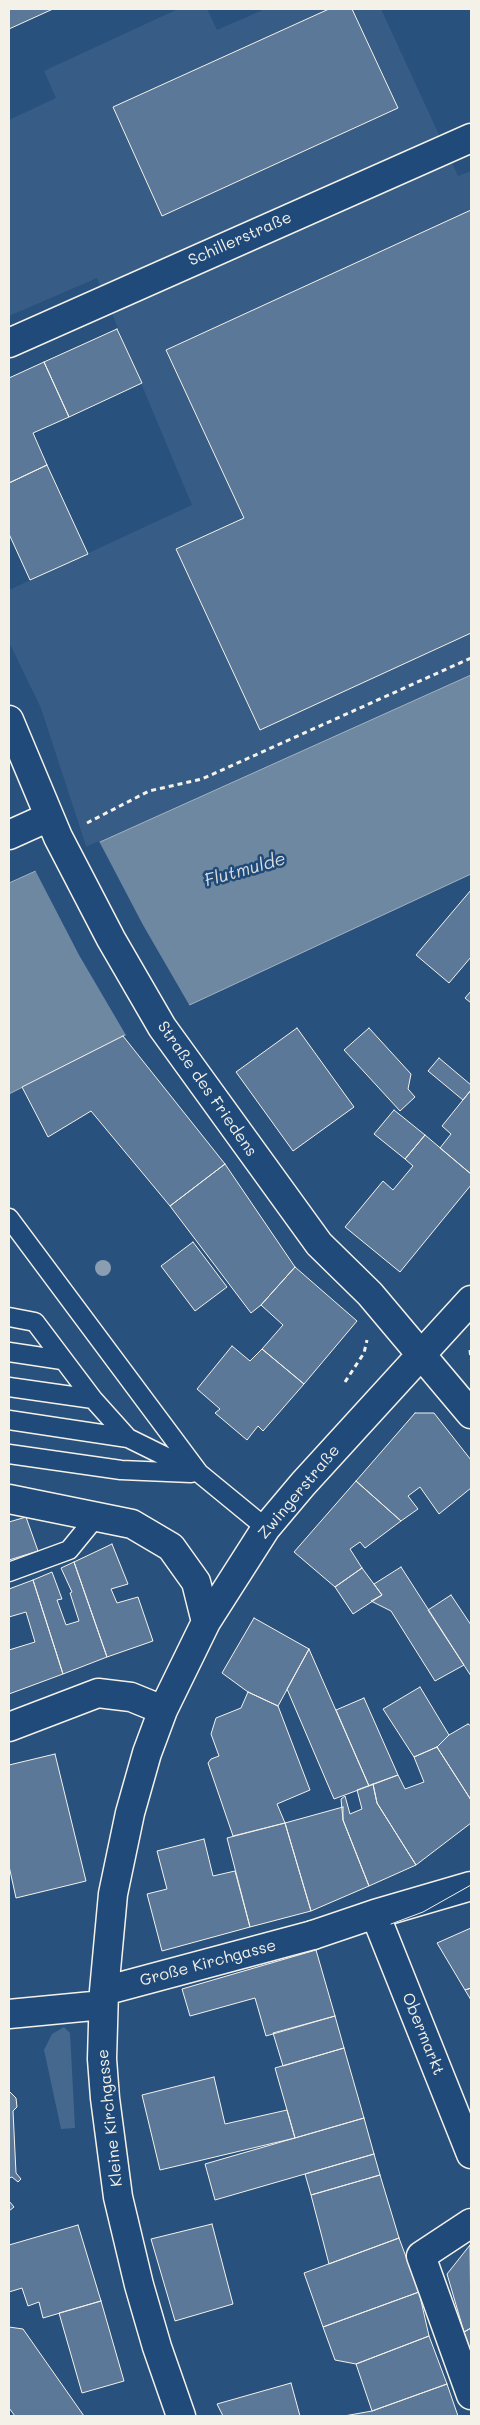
<!DOCTYPE html>
<meta charset="utf-8">
<style>
body{margin:0}
#map{position:relative;width:480px;height:2425px;overflow:hidden;background:#28517e;font-family:Mali,sans-serif}
canvas{display:block}
.frame{position:absolute;inset:0;border:10px solid #f4f1e8;pointer-events:none}
</style>
<div id="map">
<canvas width="480" height="2425"></canvas>
<div class="frame"></div>
</div>
<script>
const g = document.querySelector('canvas').getContext('2d');
g.lineJoin = 'round';
function fill(path, color) {
  g.fillStyle = color;
  g.fill(path, 'evenodd');
}
function toPath(rows) {
  const path = new Path2D();
  for (const r of rows) {
    path.moveTo(r[0], r[1]);
    for (let i = 2; i < r.length; i += 2) path.lineTo(r[i], r[i + 1]);
  }
  return path;
}
function strokePath(path, color, width, dash) {
  g.strokeStyle = color;
  g.lineWidth = width;
  g.lineCap = dash ? 'butt' : 'round';
  g.setLineDash(dash || []);
  g.stroke(path);
}
function label(font, color, halo, rows, align = 'center') {
  g.font = font + ' Mali,sans-serif';
  g.lineWidth = 5;
  g.setLineDash([]);
  g.textBaseline = 'middle';
  g.strokeStyle = halo;
  g.fillStyle = color;
  for (const [text, x, y, turn = 0] of rows) {
    g.save();
    g.translate(x, y);
    g.rotate((+turn || 0) * Math.PI / 180);
    g.textAlign = isNaN(turn) ? turn : align;
    if (halo) g.strokeText(text, 0, 0);
    g.fillText(text, 0, 0);
    g.restore();
  }
}
fill(toPath([
 [178,9,207,9,217,30,265,9,381,9,458,176,471,171,471,675,87,849,41,708,9,642,9,590,192,505,97,278,9,316,9,120,56,98,44,71]
]), '#375d86');
fill(toPath([
 [64,2027,70,2033,75,2128,61,2129,44,2050,52,2034]
]), '#45688e');
const water = toPath([
 [471,675,471,874,123,1036,9,1094,9,883,471,675]
]);
fill(water, '#6e88a2');
strokePath(water, '#a4b2be', 1);
fill(toPath([
 [99,841,143,925,191,1008,127,1037,79,955,35,870]
]), '#28517e');
const building = toPath([
 [9,9,53,9,9,29,9,9],
 [329,9,352,9,398,108,162,216,113,107,329,9],
 [471,210,471,633,260,730,176,549,244,518,166,350,471,210],
 [117,329,142,383,69,417,44,362,117,329],
 [44,362,69,417,33,433,47,465,9,483,9,378,44,362],
 [47,465,88,554,30,580,9,534,9,483,47,465],
 [471,890,471,957,449,983,416,955,471,890],
 [471,991,471,1003,465,998,471,991],
 [297,1028,354,1107,293,1151,236,1072,297,1028],
 [369,1028,411,1074,408,1089,415,1097,400,1111,344,1050,369,1028],
 [123,1036,225,1164,170,1206,91,1111,48,1137,22,1087,123,1036],
 [439,1058,471,1085,471,1090,463,1100,428,1071,439,1058],
 [471,1090,471,1174,440,1148,451,1134,442,1126,471,1090],
 [394,1110,425,1135,405,1159,374,1134,394,1110],
 [425,1135,471,1174,471,1185,400,1272,345,1227,383,1181,393,1190,413,1166,405,1159,425,1135],
 [225,1164,295,1267,261,1305,251,1313,170,1206,225,1164],
 [193,1242,227,1287,195,1311,161,1266,193,1242],
 [295,1267,357,1321,304,1384,262,1349,283,1325,261,1305,295,1267],
 [232,1346,250,1361,262,1349,304,1384,263,1431,258,1426,247,1440,215,1413,220,1409,197,1389,232,1346],
 [415,1413,434,1413,471,1460,471,1488,439,1514,420,1487,408,1496,418,1509,401,1521,356,1481,415,1413],
 [356,1481,401,1521,365,1548,360,1542,350,1549,362,1568,335,1587,294,1552,356,1481],
 [26,1517,38,1551,9,1560,9,1522,26,1517],
 [112,1544,128,1584,111,1589,117,1603,138,1597,153,1641,107,1657,74,1562,112,1544],
 [74,1562,107,1657,63,1674,33,1580,52,1572,62,1599,57,1600,66,1625,79,1621,70,1593,72,1592,61,1568,74,1562],
 [401,1567,464,1665,435,1681,391,1611,371,1601,382,1595,374,1584,401,1567],
 [362,1568,382,1595,353,1614,335,1587,362,1568],
 [33,1580,63,1674,9,1694,9,1650,35,1642,26,1612,9,1617,9,1589,33,1580],
 [451,1595,471,1625,471,1676,428,1610,451,1595],
 [254,1618,309,1649,278,1706,248,1692,222,1673,254,1618],
 [309,1649,369,1786,334,1799,287,1689,309,1649],
 [420,1687,449,1735,437,1747,414,1757,383,1709,420,1687],
 [248,1692,278,1706,310,1790,277,1804,285,1823,233,1836,208,1763,211,1759,219,1756,211,1734,216,1718,241,1708,248,1692],
 [364,1698,398,1775,369,1786,336,1710,364,1698],
 [468,1724,471,1726,471,1800,437,1747,449,1735,468,1724],
 [437,1747,471,1800,471,1823,416,1865,377,1803,373,1784,398,1775,405,1789,424,1782,414,1757,437,1747],
 [55,1754,86,1881,16,1898,9,1866,9,1765,55,1754],
 [373,1784,377,1803,416,1865,369,1886,343,1820,341,1799,345,1796,350,1814,362,1809,357,1790,373,1784],
 [343,1807,343,1820,369,1886,311,1911,285,1823,343,1807],
 [285,1823,311,1911,250,1927,227,1838,285,1823],
 [204,1839,213,1876,235,1871,250,1927,162,1951,147,1894,167,1889,157,1851,204,1839],
 [471,1928,471,1988,465,1990,437,1943,471,1928],
 [316,1950,335,2016,266,2036,255,1998,190,2016,182,1989,316,1950],
 [471,1988,471,2000,465,1990,471,1988],
 [335,2016,344,2048,283,2066,273,2033,335,2016],
 [344,2048,364,2118,295,2138,275,2068,344,2048],
 [214,2077,225,2124,287,2110,295,2138,160,2170,142,2095,214,2077],
 [9,2091,16,2098,17,2107,13,2111,16,2173,21,2179,18,2182,12,2177,9,2178,9,2091],
 [364,2118,374,2154,215,2200,205,2164,364,2118],
 [374,2154,380,2175,311,2195,305,2174,374,2154],
 [380,2175,399,2238,329,2264,311,2195,380,2175],
 [9,2201,14,2207,9,2211,9,2201],
 [212,2224,233,2304,175,2321,151,2239,212,2224],
 [78,2225,101,2301,43,2318,39,2302,28,2306,22,2288,9,2292,9,2245,78,2225],
 [399,2238,419,2292,323,2327,304,2273,399,2238],
 [470,2245,471,2328,464,2332,447,2274,470,2245],
 [419,2292,429,2336,356,2364,335,2360,323,2327,419,2292],
 [101,2301,124,2381,82,2393,59,2313,101,2301],
 [9,2327,23,2329,84,2416,15,2416,9,2408,9,2327],
 [471,2328,471,2352,464,2332,471,2328],
 [429,2336,447,2384,372,2411,356,2364,429,2336],
 [291,2383,300,2416,223,2416,217,2404,291,2383],
 [447,2384,458,2416,344,2416,372,2411,447,2384]
]);
fill(building, '#5b7899');
strokePath(building, '#f4f1e8', 1);
const service = toPath([
 [9,1218,199,1473],
 [9,1317,35,1322,93,1399,128,1438],
 [9,1352,62,1360],
 [9,1387,93,1399],
 [9,1420,128,1438,199,1473,266,1528],
 [9,1454,121,1470,191,1473],
 [9,1572,69,1550,96,1517]
]);
const pedestrian = toPath([
 [375,1914,471,2154],
 [313,1935,375,1914,471,1886],
 [471,2223,421,2256,471,2395]
]);
const minor = toPath([
 [9,343,471,138],
 [9,720,58,837,111,939,162,1027,319,1244,370,1294,471,1414],
 [9,835,49,817],
 [9,1499,132,1524,171,1547,196,1582,206,1622],
 [9,1727,98,1693,131,1697,163,1710],
 [104,1991,313,1935],
 [9,2014,103,2005],
 [181,2416,157,2347,139,2285,118,2197,105,2098,102,2059,104,1991,113,1894,130,1813,147,1753,163,1710,206,1622,266,1528,303,1484,471,1300]
]);
strokePath(service, '#f4f1e8', 21);
strokePath(pedestrian, '#f4f1e8', 31);
strokePath(minor, '#f4f1e8', 31);
strokePath(toPath([
 [87,823,149,791,202,779,471,658],
 [470,1350,471,1359],
 [345,1382,364,1353,367,1340]
]), '#f4f1e8', 3, [5, 4]);
strokePath(service, '#1f4a7a', 18);
strokePath(pedestrian, '#1f4a7a', 28);
strokePath(minor, '#1f4a7a', 28);
strokePath(toPath([
 [391,1924,423,1912,471,1885]
]), '#f4f1e8', 1);
g.fillStyle = '#8a9db1';
for (const [x, y] of [
 [103,1268]
]) {
  g.beginPath();
  g.arc(x, y, 8, 0, 2 * Math.PI);
  g.fill();
}
label('16px', '#f4f1e8', '#1f4a7a', [
 ["Schillerstraße",240,239,-24],
 ["Straße des Friedens",207,1089,55],
 ["Zwingerstraße",299,1492,-50],
 ["Große Kirchgasse",208,1963,-15],
 ["Obermarkt",423,2034,68],
 ["Kleine Kirchgasse",110,2118,-96]
]);
label('italic 18px', '#d9dcda', '#1f4a7a', [
 ["Flutmulde",245,870,-16]
]);
</script>
